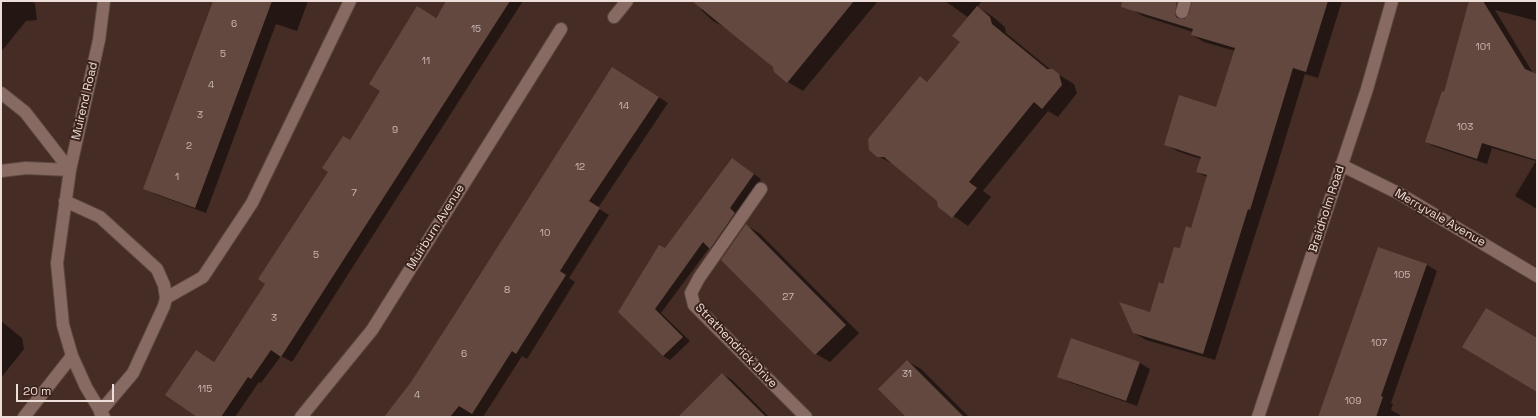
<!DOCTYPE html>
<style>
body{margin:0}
#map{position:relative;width:1538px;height:418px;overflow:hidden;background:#452c25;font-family:"Space Grotesk",sans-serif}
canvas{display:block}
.frame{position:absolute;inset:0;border:2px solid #eeded9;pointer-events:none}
.scale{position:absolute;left:16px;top:384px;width:98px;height:18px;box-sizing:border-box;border:2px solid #eeded9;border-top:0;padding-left:5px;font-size:12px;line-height:14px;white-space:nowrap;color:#eeded9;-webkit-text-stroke:3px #3a221b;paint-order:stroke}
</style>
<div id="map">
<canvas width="1538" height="418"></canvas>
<div class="frame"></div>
<div class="scale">20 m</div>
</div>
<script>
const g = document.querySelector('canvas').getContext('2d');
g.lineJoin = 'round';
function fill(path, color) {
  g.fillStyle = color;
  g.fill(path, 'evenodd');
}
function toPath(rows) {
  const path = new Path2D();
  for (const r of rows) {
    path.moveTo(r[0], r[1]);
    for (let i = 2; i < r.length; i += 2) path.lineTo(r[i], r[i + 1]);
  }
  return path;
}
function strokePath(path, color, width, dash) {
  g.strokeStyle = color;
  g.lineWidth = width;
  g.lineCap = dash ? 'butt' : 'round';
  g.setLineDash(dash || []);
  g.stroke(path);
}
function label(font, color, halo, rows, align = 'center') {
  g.font = font + ' "Space Grotesk",sans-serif';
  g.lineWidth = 4;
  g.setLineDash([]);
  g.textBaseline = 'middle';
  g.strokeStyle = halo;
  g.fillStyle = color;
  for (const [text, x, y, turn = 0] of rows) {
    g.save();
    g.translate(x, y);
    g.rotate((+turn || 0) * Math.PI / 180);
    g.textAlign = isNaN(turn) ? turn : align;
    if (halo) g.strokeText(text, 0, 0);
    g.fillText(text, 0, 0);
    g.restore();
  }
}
fill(toPath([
 [1,1,32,1,35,4,37,20,26,21,1,52],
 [214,1,308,1,297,31,276,24,206,213,155,194,144,188],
 [447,1,523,1,292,362,281,356,261,383,259,382,235,417,199,417,214,362,266,283,351,141],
 [709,1,878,1,803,91,788,82,775,72,774,66,728,29,713,21,701,10],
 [945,1,982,1,977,7,992,16,1005,27,1006,33,1051,70,1074,84,1077,93,1058,117,1048,111,983,191,991,197,968,226,939,206,938,200,895,165,878,156,920,78,928,82,961,42,969,18],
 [1134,1,1342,1,1318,78,1305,74,1274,176,1215,360,1146,340,1134,333,1150,314,1191,229,1207,177,1197,172,1201,159,1177,151,1165,144,1217,108,1235,51,1204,42,1192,35,1193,32,1143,16,1131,9],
 [1193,2,1188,20,1186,19,1190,5],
 [1470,1,1537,1,1537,21,1495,10,1533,73,1537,75,1537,209,1515,196,1536,161,1492,148,1487,164,1436,147,1426,142,1444,93],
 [622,74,668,103,598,208,609,215,569,278,575,282,527,359,522,356,483,417,385,417,411,383],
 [740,164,761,179,736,213,742,218,718,252,710,247,661,313,690,341,670,360,663,356,619,312,665,249],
 [746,225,759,233,859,333,830,362,816,354,722,260],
 [1378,248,1427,265,1437,271,1391,403,1393,404,1391,410,1400,415,1399,417,1319,417],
 [1,321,22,338,24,349,1,378],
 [1072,339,1140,363,1150,369,1137,406,1069,382,1059,376],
 [907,361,921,369,969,417,907,417],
 [722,374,732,380,769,417,679,417]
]), '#0007');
fill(toPath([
 [213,1,272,1,195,208,143,189],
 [446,1,510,1,281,357,271,350,251,379,248,377,221,417,197,417,165,395,196,350,214,362,265,284,258,279,328,172,322,168,343,136,350,140,380,91,369,84,417,6,436,18],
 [692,1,854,1,787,83,774,72,773,67],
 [1122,1,1177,1,1175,14,1177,18,1184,19,1189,14,1192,1,1328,1,1306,72,1293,68,1250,210,1248,209,1203,354,1133,333,1119,302,1150,312,1159,282,1163,284,1174,247,1180,248,1186,226,1191,228,1207,175,1196,172,1201,157,1164,145,1179,95,1216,107,1235,48,1191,35,1193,29,1121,7],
 [1469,1,1483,1,1525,69,1537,74,1537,160,1482,143,1477,159,1425,142,1442,91,1444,92],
 [977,6,990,17,992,24,1047,69,1053,69,1059,74,1062,85,1042,109,1034,102,969,182,977,188,952,218,938,207,937,201,884,157,877,157,869,150,868,139,920,76,927,82,960,42,952,36],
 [612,67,659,97,589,201,600,208,560,271,566,275,516,354,512,351,472,414,459,406,450,417,384,417,411,382,453,317],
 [732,158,754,174,730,208,735,213,710,249,703,242,655,309,683,337,663,356,618,312,659,245,665,248],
 [746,224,846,325,815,355,721,260],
 [1378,247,1427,264,1381,396,1383,397,1376,417,1318,417],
 [1486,308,1537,338,1537,392,1462,347],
 [1071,338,1140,362,1126,401,1057,377],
 [907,360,964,417,906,417,878,389],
 [722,373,766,417,678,417]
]), '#634840');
const minor = toPath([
 [104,1,99,40,70,170,57,263,63,325,72,356,86,387,104,417],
 [1182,12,1185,1],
 [614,17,627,1],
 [1,93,25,112,70,170],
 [1341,165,1400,194,1537,276],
 [1,171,26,168,70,170],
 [761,189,699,278,691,293,694,305,806,417],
 [65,201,100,217,157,269,164,285,166,298,164,306,133,373,100,412],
 [166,298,203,277,252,203,350,1],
 [24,417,72,356],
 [301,417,372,330,561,29],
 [1258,417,1367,89,1392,1]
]);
strokePath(minor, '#5d4943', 14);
strokePath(minor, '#876a62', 12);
label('10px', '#cbb8b3', null, [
 ["6",234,24],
 ["15",476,29],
 ["101",1483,47],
 ["5",223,54],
 ["11",426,61],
 ["4",211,85],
 ["14",624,106],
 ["3",200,115],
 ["103",1465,127],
 ["9",395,130],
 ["2",189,146],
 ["12",580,167],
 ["1",177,177],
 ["7",354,193],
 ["10",545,233],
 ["5",316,255],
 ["105",1402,275],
 ["8",507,290],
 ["27",788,297],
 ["3",274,318],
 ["107",1379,343],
 ["6",464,354],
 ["31",907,374],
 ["115",205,389],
 ["4",417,395],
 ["109",1353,401]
]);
label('12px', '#eeded9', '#3a221b', [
 ["Muirend Road",85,101,-77],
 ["Braidholm Road",1327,209,-72],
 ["Merryvale Avenue",1440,218,30],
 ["Muirburn Avenue",436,227,-58],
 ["Strathendrick Drive",736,346,46]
]);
</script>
